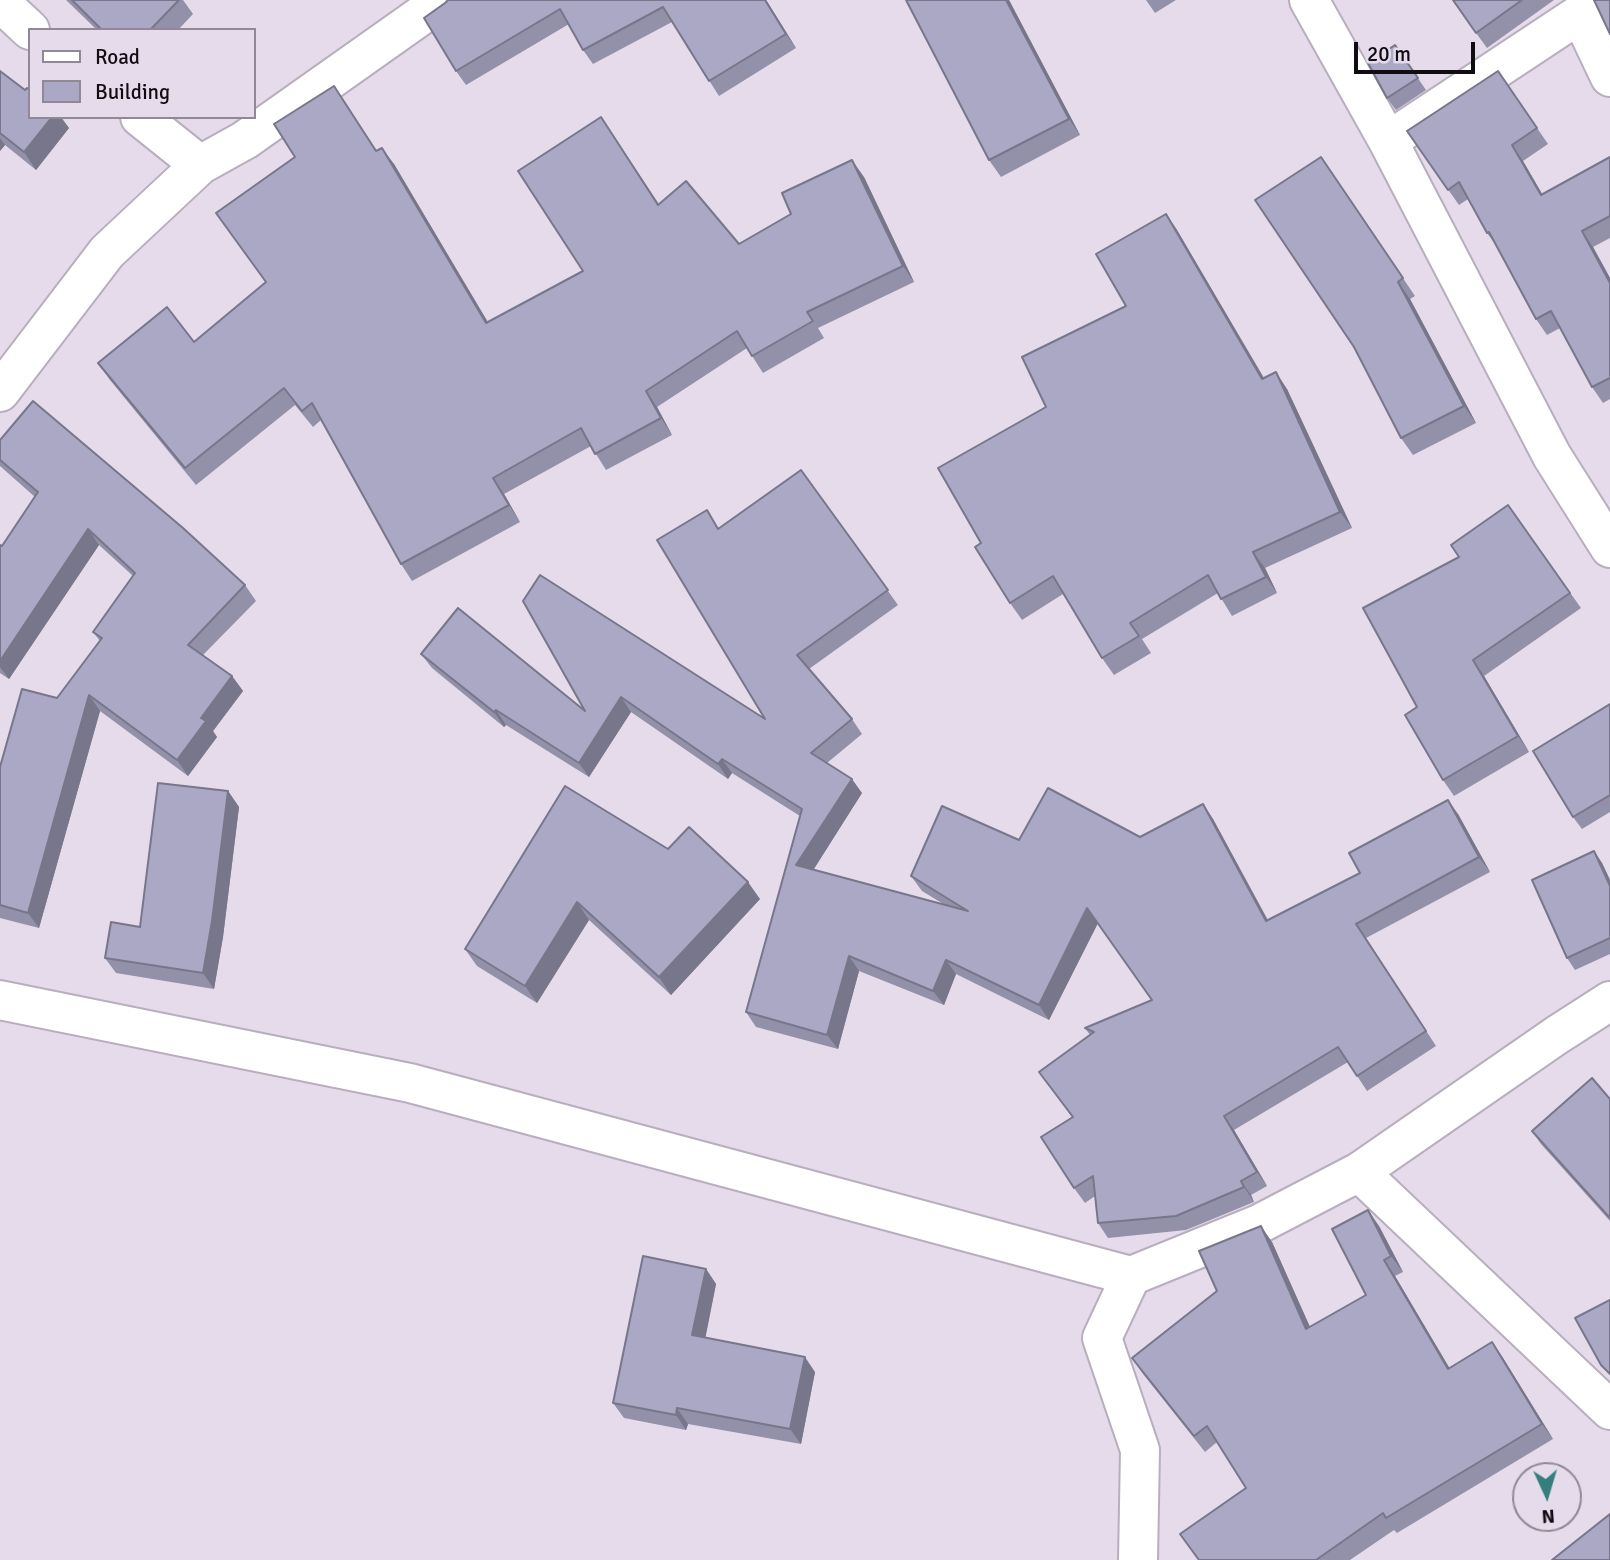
<!DOCTYPE html>
<style>
body{margin:0}
#map{position:relative;width:1610px;height:1560px;overflow:hidden;background:#e6dbeb;font-family:Signika,sans-serif}
canvas{display:block}
.legend{position:absolute;left:28px;top:28px;width:228px;height:91px;box-sizing:border-box;background:#e6dbeb;border:2px solid #908894;margin:0;padding:9px 12px;list-style:none;font-size:21px;color:#100c12}
.legend li{display:flex;align-items:center;gap:14px;height:35px}
.legend b{width:35px;border:2px solid #908894}
.north{position:absolute;left:1512px;top:1462px;width:70px;height:70px;box-sizing:border-box;background:#e6dbeb;border:2px solid #908894;border-radius:50%;rotate:176deg;font-size:19px;font-weight:700;line-height:28px;text-align:center;color:#100c12}
.north::after{content:'';display:block;margin:auto;width:24px;height:32px;background:#357e7d;clip-path:polygon(50% 0,100% 100%,50% 72%,0 100%)}
.scale{position:absolute;left:1354px;top:42px;width:121px;height:32px;box-sizing:border-box;border:4px solid #100c12;border-top:0;padding-left:9px;font-size:21px;line-height:24px;white-space:nowrap;color:#100c12;-webkit-text-stroke:5px #e6dbeb;paint-order:stroke}
</style>
<div id="map">
<canvas width="1610" height="1560"></canvas>
<ul class="legend">
<li><b style="height:9px;background:#fff"></b>Road</li>
<li><b style="height:19px;background:#aba8c5"></b>Building</li>
</ul>
<div class="north">N</div>
<div class="scale">20 m</div>
</div>
<script>
const g = document.querySelector('canvas').getContext('2d');
g.lineJoin = 'round';
function toPath(rows) {
  const path = new Path2D();
  for (const r of rows) {
    path.moveTo(r[0], r[1]);
    for (let i = 2; i < r.length; i += 2) path.lineTo(r[i], r[i + 1]);
  }
  return path;
}
function strokePath(path, color, width, dash) {
  g.strokeStyle = color;
  g.lineWidth = width;
  g.lineCap = dash ? 'butt' : 'round';
  g.setLineDash(dash || []);
  g.stroke(path);
}
function fill(path, color) {
  g.fillStyle = color;
  g.fill(path, 'evenodd');
}
const street = toPath([
 [1309,0,1388,141,1552,456,1610,548],
 [0,2,30,30],
 [140,117,200,165],
 [1388,141,1580,14,1610,77],
 [0,392,107,252,200,165,245,140,443,0],
 [0,1000,410,1083,1131,1276,1259,1224,1359,1172,1557,1035,1610,1001],
 [1359,1172,1610,1410],
 [1131,1276,1102,1338,1140,1450,1138,1560]
]);
strokePath(street, '#b8aebe', 42);
strokePath(street, '#fff', 38);
fill(toPath([
 [66,0,183,0,193,14,178,30,97,30],
 [766,0,796,48,719,96,672,22,593,64,583,50,569,24,466,85,456,71,445,3],
 [906,0,1009,0,1080,135,1001,177,989,160],
 [1146,0,1176,0,1155,13],
 [1452,0,1554,0,1487,48],
 [1395,45,1426,90,1396,110,1387,98],
 [0,71,69,128,36,170,5,145,0,151],
 [1498,71,1548,144,1523,161,1542,194,1610,157,1610,238,1593,247,1610,278,1610,399,1603,403,1592,387,1560,328,1547,335,1536,319,1498,248,1487,233,1468,199,1459,205,1407,131],
 [334,86,377,151,394,164,487,322,583,271,601,117,659,204,739,244,864,177,914,282,818,328,824,338,763,373,747,348,657,407,672,435,606,470,591,446,504,494,520,522,412,581,401,564,321,420,313,427,295,405,196,485,110,380,98,363,194,342,266,282,295,157],
 [1321,157,1415,296,1410,299,1476,423,1413,455,1401,438],
 [1166,214,1177,230,1263,378,1287,389,1352,528,1265,568,1277,593,1232,616,1218,593,1142,639,1151,653,1114,675,1102,658,1063,594,1022,620,1010,603,981,543,1046,407,1126,306],
 [0,440,245,585,256,601,203,655,232,676,243,691,213,731,217,737,188,776,100,711,39,928,0,918,0,767,57,698,100,641,93,632,133,576,99,545,9,679,0,673,0,545,2,546,35,497,0,466],
 [801,470,898,605,809,669,852,719,862,734,827,763,862,793,813,870,945,905,922,891,911,876,1019,840,1140,837,1203,804,1213,819,1268,920,1360,873,1458,814,1490,872,1366,938,1436,1046,1367,1091,1348,1062,1234,1130,1267,1186,1251,1195,1254,1202,1186,1230,1108,1238,1098,1223,1095,1196,1085,1203,1074,1188,1072,1117,1039,1072,1090,1035,1085,1028,1152,1000,1098,923,1049,1020,956,974,944,1005,859,971,838,1049,756,1027,746,1012,800,816,732,773,728,779,631,712,589,777,506,725,504,727,432,668,421,654,585,711,523,601,765,719,719,528],
 [1508,505,1581,608,1484,676,1529,752,1454,796,1443,780,1417,707,1459,557],
 [1610,704,1610,812,1582,829,1573,817],
 [228,791,239,807,223,937,214,989,116,973,105,958,140,927],
 [668,849,760,899,671,995,589,920,537,1003,477,966,465,949],
 [1594,851,1602,863,1610,880,1610,954,1575,970,1567,958],
 [1610,1099,1610,1221,1541,1144,1532,1131],
 [1379,1226,1403,1272,1395,1276,1449,1368,1492,1342,1503,1358,1553,1439,1397,1533,1394,1530,1350,1560,1198,1560,1246,1488,1217,1442,1205,1452,1143,1374,1132,1358,1217,1291,1272,1242,1310,1327,1366,1295],
 [706,1269,716,1284,705,1338,815,1372,801,1444,688,1424,686,1430,624,1418,613,1403]
]), '#9390a9');
fill(toPath([
 [765,0,766,0,796,48,786,34],
 [1006,0,1009,0,1080,135,1069,119],
 [52,117,61,117,69,128,36,170,24,152],
 [0,138,5,145,0,151],
 [1512,145,1523,161,1552,211,1541,195],
 [382,148,394,164,498,339,486,323],
 [852,160,864,177,914,282,903,266],
 [1166,214,1177,230,1274,395,1262,379],
 [1582,231,1593,247,1610,278,1610,283],
 [1398,282,1410,299,1476,423,1464,406],
 [1276,372,1287,389,1352,528,1340,512],
 [646,391,657,407,672,435,661,418],
 [493,478,504,494,520,522,509,505],
 [88,529,99,545,9,679,0,667,0,661],
 [1253,552,1265,568,1277,593,1266,577],
 [1473,660,1484,676,1529,752,1518,736],
 [232,676,243,691,213,731,217,737,188,776,177,760,201,718],
 [89,695,100,711,39,928,28,913],
 [621,697,631,712,589,777,579,763],
 [496,710,506,725,504,727,494,712],
 [722,759,732,773,728,779,718,764],
 [852,779,862,793,807,880,796,865],
 [228,791,239,807,223,937,214,989,203,973],
 [1448,800,1458,814,1490,872,1479,857],
 [1203,804,1213,819,1276,936,1266,921],
 [1594,851,1602,863,1610,880,1610,886],
 [748,882,760,899,671,995,659,977],
 [577,902,589,920,537,1003,525,986],
 [1087,908,1098,923,1049,1020,1039,1005],
 [849,956,859,971,838,1049,827,1035],
 [946,960,956,974,944,1005,933,991],
 [1224,1116,1234,1130,1267,1186,1257,1172],
 [1241,1181,1251,1195,1254,1202,1244,1187],
 [1368,1210,1379,1226,1403,1272,1391,1256],
 [1261,1226,1272,1242,1318,1345,1306,1329],
 [1384,1260,1395,1276,1459,1384,1448,1369],
 [706,1269,716,1284,703,1350,692,1335],
 [1492,1342,1503,1358,1553,1439,1542,1424],
 [805,1357,815,1372,801,1444,790,1429],
 [677,1408,688,1424,686,1430,676,1415]
]), '#78768a');
const building = toPath([
 [72,0,179,0,150,30,102,30,72,0],
 [448,0,765,0,786,34,709,81,663,7,583,50,560,9,456,71,424,18,445,3,448,0],
 [906,0,1006,0,1069,119,989,160,906,0],
 [1453,0,1522,0,1476,33,1453,0],
 [1594,0,1610,0,1610,34,1594,0],
 [1395,45,1418,78,1387,98,1368,63,1395,45],
 [0,71,25,90,27,88,30,90,30,117,52,117,24,152,0,133,0,71],
 [1498,71,1537,128,1512,145,1541,195,1610,157,1610,216,1582,231,1610,283,1610,378,1592,387,1551,311,1536,319,1489,232,1487,233,1459,182,1448,190,1407,131,1498,71],
 [334,86,376,151,382,148,486,323,583,271,518,171,601,117,658,205,686,181,739,244,791,214,782,193,852,160,903,266,807,312,813,321,752,356,737,331,646,391,661,418,595,454,581,428,493,478,509,505,401,564,312,403,302,411,284,388,185,468,98,363,167,307,194,342,266,282,216,213,295,157,274,124,334,86],
 [1321,157,1403,278,1398,282,1464,406,1401,438,1354,347,1255,200,1321,157],
 [1166,214,1262,379,1276,372,1340,512,1253,552,1266,577,1221,599,1208,575,1130,623,1139,636,1102,658,1053,576,1010,603,975,547,981,543,938,468,1046,407,1022,357,1126,306,1096,254,1166,214],
 [33,401,183,528,245,585,188,645,232,676,201,718,206,721,177,760,89,695,28,913,0,905,0,767,22,689,57,698,102,638,93,632,135,573,88,529,0,661,0,545,2,546,38,492,0,460,0,440,33,401],
 [801,470,888,590,797,655,852,719,811,753,852,779,796,865,968,911,911,876,942,806,1019,840,1048,788,1140,837,1203,804,1266,921,1360,873,1349,853,1448,800,1479,857,1356,924,1426,1031,1357,1076,1338,1047,1224,1116,1257,1172,1241,1181,1244,1187,1176,1216,1098,1223,1093,1176,1074,1188,1041,1137,1073,1117,1039,1072,1094,1032,1085,1028,1152,1000,1087,908,1039,1005,946,960,933,991,849,956,827,1035,746,1012,802,809,722,759,718,764,621,697,579,763,496,710,494,712,421,654,458,608,585,711,523,601,540,575,765,719,657,540,707,510,718,529,801,470],
 [1508,505,1570,593,1473,660,1518,736,1443,780,1405,715,1417,707,1363,608,1459,557,1451,545,1508,505],
 [1610,704,1610,795,1573,817,1533,751,1610,704],
 [158,783,228,791,212,921,203,973,105,958,111,922,140,927,158,783],
 [565,786,668,849,689,827,748,882,659,977,577,902,525,986,465,949,565,786],
 [1594,851,1610,886,1610,938,1567,958,1532,880,1594,851],
 [1592,1078,1610,1099,1610,1218,1532,1131,1592,1078],
 [1368,1210,1391,1256,1384,1260,1448,1369,1492,1342,1542,1424,1386,1518,1383,1513,1316,1560,1199,1560,1180,1534,1246,1488,1207,1426,1194,1436,1132,1358,1217,1291,1199,1251,1261,1226,1306,1329,1366,1295,1332,1229,1368,1210],
 [643,1256,706,1269,692,1335,805,1357,790,1429,677,1408,676,1415,613,1403,643,1256],
 [1610,1300,1610,1374,1601,1365,1575,1318,1610,1300],
 [1610,1514,1610,1560,1552,1560,1610,1514]
]);
fill(building, '#aba8c5');
strokePath(building, '#78768a', 2);
</script>
